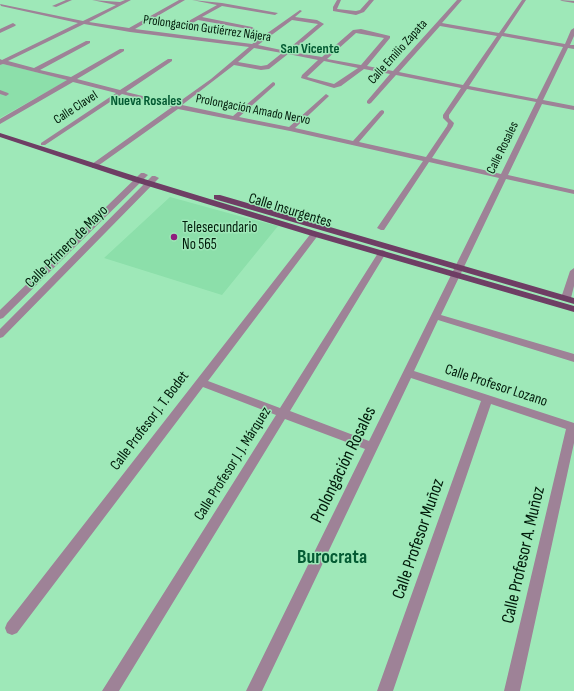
<!DOCTYPE html>
<meta charset="utf-8">
<style>
body{margin:0}
canvas{display:block;background:#9ee8b8}
</style>
<canvas width="574" height="691"></canvas>
<script>
const g = document.querySelector('canvas').getContext('2d');
g.lineJoin = 'round';
function fill(path, color) {
  g.fillStyle = color;
  g.fill(path, 'evenodd');
}
function toPath(rows) {
  const path = new Path2D();
  for (const r of rows) {
    path.moveTo(r[0], r[1]);
    for (let i = 2; i < r.length; i += 2) path.lineTo(r[i], r[i + 1]);
  }
  return path;
}
function strokePath(path, color, width, dash) {
  g.strokeStyle = color;
  g.lineWidth = width;
  g.lineCap = dash ? 'butt' : 'round';
  g.setLineDash(dash || []);
  g.stroke(path);
}
function label(font, color, halo, rows, align = 'center') {
  g.font = font + ' "Sofia Sans Condensed",sans-serif';
  g.lineWidth = 3;
  g.setLineDash([]);
  g.textBaseline = 'middle';
  g.strokeStyle = halo;
  g.fillStyle = color;
  for (const [text, x, y, turn = 0] of rows) {
    g.save();
    g.translate(x, y);
    g.rotate((+turn || 0) * Math.PI / 180);
    g.textAlign = isNaN(turn) ? turn : align;
    if (halo) g.strokeText(text, 0, 0);
    g.fillText(text, 0, 0);
    g.restore();
  }
}
fill(toPath([
 [3,64,68,80,0,118,0,65],
 [170,197,239,216,278,226,222,295,104,258]
]), '#8cdfaa');
fill(toPath([
 [66,0,72,0,56,7,52,6,66,0],
 [92,0,120,2,125,0,131,0,89,22,129,28,179,0,185,0,135,29,252,44,300,10,302,11,295,17,317,20,324,24,291,52,322,57,353,30,361,29,390,36,390,38,367,66,393,71,457,0,462,0,442,23,499,33,522,0,526,0,504,33,565,44,571,30,574,28,574,36,570,45,574,45,574,49,568,48,543,100,574,106,574,110,542,104,508,175,574,190,574,194,506,179,441,315,574,354,574,362,438,320,414,371,574,423,574,443,520,691,504,691,566,429,491,404,393,691,377,691,481,401,411,378,262,691,246,691,365,449,285,419,119,691,102,691,276,415,203,387,17,633,12,635,7,633,5,628,7,623,312,232,315,232,319,234,208,381,280,408,378,253,382,250,385,251,386,253,290,411,369,441,499,178,429,162,384,230,381,230,377,228,423,161,290,131,178,109,95,168,92,168,92,164,172,107,122,94,45,145,41,145,41,143,116,93,73,82,0,124,0,119,67,80,3,64,0,65,0,59,2,60,78,23,1,6,0,4,83,21,116,5,92,0],
 [292,20,318,24,286,51,258,45,292,20],
 [84,24,130,32,249,47,211,79,176,104,126,92,172,61,172,59,168,59,120,90,77,79,124,51,124,49,120,49,71,77,40,70,90,43,90,41,86,41,34,68,8,61,84,24],
 [440,26,497,36,463,85,399,72,440,26],
 [356,33,384,38,361,65,327,59,356,33],
 [502,36,563,47,537,99,469,86,502,36],
 [254,48,282,53,267,65,261,66,238,62,254,48],
 [288,54,318,60,302,75,301,78,334,88,341,86,364,69,390,74,367,101,367,103,369,104,371,103,396,75,461,88,443,115,443,118,448,123,447,126,426,157,359,142,384,113,384,111,382,110,380,111,353,141,295,128,328,97,329,96,326,94,289,127,239,117,275,85,275,83,273,82,233,116,182,105,234,65,261,70,269,69,288,54],
 [324,61,358,68,334,84,307,77,324,61],
 [467,89,536,102,501,174,432,158,453,126,454,123,449,118,449,115,467,89],
 [192,0,222,3,278,13,275,15,222,6,202,17,252,27,255,29,254,30,198,20,187,26,184,24,185,23,217,5,192,0],
 [337,0,341,0,337,9,356,11,360,10,369,0,374,0,364,12,356,15,333,11,333,7,337,0],
 [560,0,574,1,574,3,562,1,560,0],
 [13,23,16,25,15,26,0,33,0,29,13,23],
 [0,90,8,93,9,94,6,96,0,94,0,90],
 [141,173,144,173,148,175,3,318,0,319,0,310,141,173],
 [152,176,155,176,159,178,3,337,0,338,0,329,152,176],
 [574,268,574,286,571,298,569,300,563,300,561,298,570,271,574,268]
]), '#9e8297');
fill(toPath([
 [0,133,141,178,318,232,574,306,574,312,312,236,135,182,0,137,0,133],
 [214,195,220,195,574,298,574,304,214,199,214,195]
]), '#6e3e64');
for (const [x, y, r, color] of [
 [174,237,4,"#8f1e7e"]
]) {
  const dot = new Path2D();
  dot.arc(x, y, r, 0, 2 * Math.PI);
  g.fillStyle = color;
  g.fill(dot);
  strokePath(dot, '#9ee8b8', 1.5);
}
label('13px', '#001b0a', '#9ee8b8', [
 ["Prolongacion Gutiérrez Nájera",207,29,8],
 ["Calle Emilio Zapata",398,52,-48],
 ["Calle Clavel",76,108,-33],
 ["Prolongación Amado Nervo",253,110,11],
 ["Calle Rosales",503,148,-64]
]);
label('bold 14px', '#045b33', '#9ee8b8', [
 ["San Vicente",310,49],
 ["Nueva Rosales",146,101]
]);
label('15px', '#001b0a', '#9ee8b8', [
 ["Calle Insurgentes",290,211,17],
 ["Calle Primero de Mayo",67,247,-45],
 ["Calle Profesor Lozano",496,386,18],
 ["Calle Profesor J. T. Bodet",150,421,-53],
 ["Calle Profesor J. J. Márquez",233,464,-58]
]);
label('15px', '#001b0a', '#9ee8b8', [
 ["Telesecundario",182,228],
 ["No 565",182,245]
], 'left');
label('18px', '#001b0a', '#9ee8b8', [
 ["Prolongación Rosales",344,465,-64],
 ["Calle Profesor Muñoz",419,539,-71],
 ["Calle Profesor A. Muñoz",524,555,-77]
]);
label('bold 20px', '#045b33', '#9ee8b8', [
 ["Burocrata",332,558]
]);
</script>
